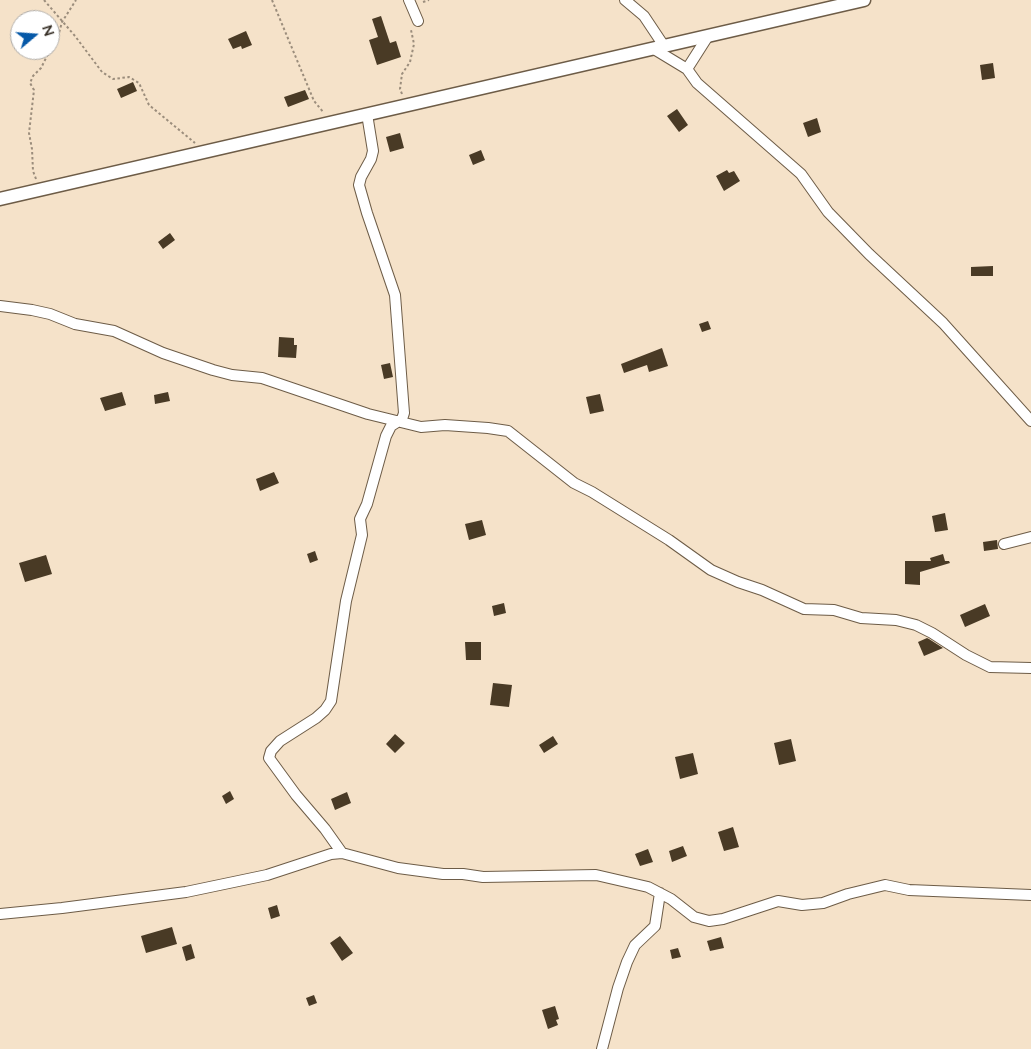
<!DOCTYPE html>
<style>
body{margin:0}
#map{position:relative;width:1031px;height:1049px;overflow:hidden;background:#f5e2c9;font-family:Lato,sans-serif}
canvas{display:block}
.north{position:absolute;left:10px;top:10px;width:50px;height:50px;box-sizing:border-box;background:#fff;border:1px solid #aeaba7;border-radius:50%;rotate:72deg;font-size:14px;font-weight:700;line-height:20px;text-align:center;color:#352d24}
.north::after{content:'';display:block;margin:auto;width:18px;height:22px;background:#0659a8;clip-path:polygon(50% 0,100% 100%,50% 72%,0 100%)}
</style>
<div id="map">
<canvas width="1031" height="1049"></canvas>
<div class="north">N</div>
</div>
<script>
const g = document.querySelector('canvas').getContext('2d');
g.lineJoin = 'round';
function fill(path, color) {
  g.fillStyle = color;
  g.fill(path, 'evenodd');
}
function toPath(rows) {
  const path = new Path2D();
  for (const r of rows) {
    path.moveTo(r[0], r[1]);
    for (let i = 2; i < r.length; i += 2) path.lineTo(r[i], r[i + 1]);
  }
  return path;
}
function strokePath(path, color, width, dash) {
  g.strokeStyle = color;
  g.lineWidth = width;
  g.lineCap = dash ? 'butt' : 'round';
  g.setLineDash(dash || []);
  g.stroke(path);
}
fill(toPath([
 [381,16,390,43,396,41,401,57,377,65,369,40,378,37,372,19],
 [246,31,252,45,242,49,241,46,233,49,228,39],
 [993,63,995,78,982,80,980,65],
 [133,82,137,91,121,98,117,89],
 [305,90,309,99,288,107,284,97],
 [677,109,688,125,679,132,667,116],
 [817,118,821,132,808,137,803,123],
 [400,133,404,148,390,152,386,137],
 [481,150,485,160,473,165,469,155],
 [727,170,729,173,734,171,740,181,724,191,716,176],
 [170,233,175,240,163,249,158,242],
 [993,266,993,276,971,276,971,267],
 [708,321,711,329,702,332,699,324],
 [279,337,294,338,294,345,297,345,296,358,278,357],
 [662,348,668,366,649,372,647,365,624,373,621,364],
 [390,363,393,377,384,379,381,365],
 [122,392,126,405,105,411,100,398],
 [168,392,170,401,155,404,154,395],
 [600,394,604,411,590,414,586,397],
 [274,472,279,483,260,491,256,479],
 [945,513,948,530,935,532,932,516],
 [482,520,486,535,469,540,465,524],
 [997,540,998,549,984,551,983,542],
 [315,551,318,560,310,563,307,554],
 [943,554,945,561,949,561,950,563,920,572,920,585,905,584,905,561,931,561,930,558],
 [46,555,52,574,25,582,19,563],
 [504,603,506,613,494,616,492,606],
 [985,604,990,616,965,627,960,615],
 [927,638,929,639,943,648,924,656,918,642],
 [465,642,481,642,481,660,466,660],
 [493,683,512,685,509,707,490,705],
 [395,734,405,743,395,753,386,744],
 [553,736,558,744,544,753,539,745],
 [791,739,796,761,779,765,774,743],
 [693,753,698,774,680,779,675,757],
 [230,791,234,799,226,804,222,796],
 [347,792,351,803,335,810,331,799],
 [733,827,739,847,724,851,718,832],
 [683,846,687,856,672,862,669,851],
 [648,849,653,862,640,866,635,854],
 [277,905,280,916,271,919,268,908],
 [172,927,177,944,146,953,141,936],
 [340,936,353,953,342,961,330,943],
 [721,937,724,948,710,951,707,941],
 [191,944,195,958,186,961,182,947],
 [678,948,681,957,672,959,670,950],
 [314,995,317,1003,309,1006,306,998],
 [555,1006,559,1019,556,1020,558,1025,548,1029,542,1010]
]), '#493a25');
const minor = toPath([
 [409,0,418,21],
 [625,0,644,16,664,46],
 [654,49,687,69,697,83,801,174,828,212,869,254,943,323,1031,421],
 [687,69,708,36],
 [0,306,32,310,50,314,75,324,114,331,163,353,213,370,232,375,262,378,368,414,421,427,445,425,488,428,508,431,574,483,592,492,669,540,711,570,738,582,762,590,804,609,834,610,861,618,896,620,916,625,932,633,966,655,990,667,1031,668],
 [1004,544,1031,537],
 [342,853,325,829,296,795,269,758,271,751,280,741,316,718,325,710,331,701,346,601,362,535,360,519,367,504,386,436,391,426,402,419,404,413,395,295,367,213,359,185,361,177,371,159,373,151,367,114],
 [0,914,62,908,186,892,267,875,331,854,342,853,398,868,443,874,463,874,483,877,596,875,648,887,671,899,694,917,709,921,723,919,778,901,802,905,823,903,848,894,885,885,909,890,1031,895],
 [602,1049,618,988,627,962,635,945,655,926,660,893]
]);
const tertiary = toPath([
 [0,199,864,0]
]);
strokePath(minor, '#6d5c47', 12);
strokePath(tertiary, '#6d5c47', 15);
strokePath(toPath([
 [44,0,75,36,102,72,113,79,129,77,139,83,149,105,195,143],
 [272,0,314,101,324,113],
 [423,2,429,0],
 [50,50,59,33,62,22,76,0],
 [402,94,400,89,402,74,410,62,414,44,411,30],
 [36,179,33,171,32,149,29,133,34,90,30,83,33,76,41,68,50,50]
]), '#9b8d7c', 2, [2.5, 2.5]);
strokePath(minor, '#fff', 10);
strokePath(tertiary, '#fff', 12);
</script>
